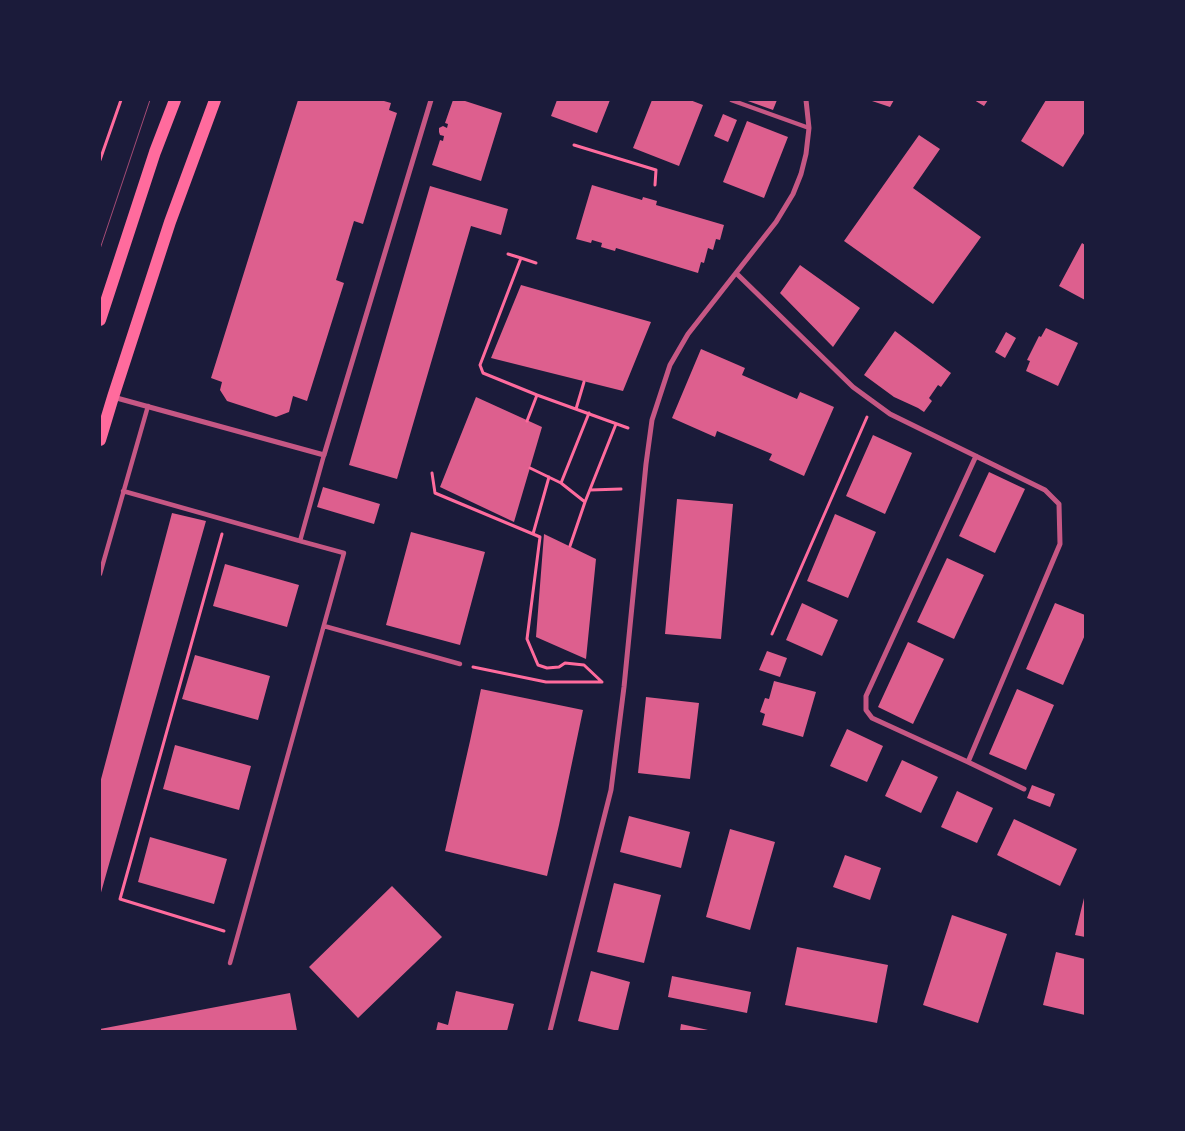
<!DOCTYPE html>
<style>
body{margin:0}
#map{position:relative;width:1185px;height:1131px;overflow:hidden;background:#1b1b3a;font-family:"Fira Sans Condensed",sans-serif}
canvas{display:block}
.frame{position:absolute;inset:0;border:101px solid #1b1b3a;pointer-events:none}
</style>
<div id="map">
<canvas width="1185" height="1131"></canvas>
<div class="frame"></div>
</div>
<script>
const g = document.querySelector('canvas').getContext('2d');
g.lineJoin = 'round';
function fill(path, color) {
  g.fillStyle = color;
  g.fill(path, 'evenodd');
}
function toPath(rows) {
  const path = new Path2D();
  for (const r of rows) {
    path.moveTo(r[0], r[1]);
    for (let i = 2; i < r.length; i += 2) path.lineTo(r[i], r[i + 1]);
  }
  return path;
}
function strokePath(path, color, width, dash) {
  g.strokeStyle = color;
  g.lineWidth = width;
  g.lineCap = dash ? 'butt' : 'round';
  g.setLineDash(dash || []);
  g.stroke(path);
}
fill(toPath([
 [298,100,385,100,384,101,391,103,389,110,397,113,363,224,354,221,336,280,344,283,307,401,293,396,289,412,276,417,227,401,220,390,222,382,211,378],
 [453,100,462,100,502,113,481,181,432,165,440,140,443,141,444,136,440,135,439,132,439,128,443,126,447,128,448,124,445,123],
 [557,100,610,100,597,133,551,116],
 [652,100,690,100,703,105,679,166,633,148],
 [745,100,777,100,773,110],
 [869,100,894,100,890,107],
 [974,100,988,100,984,106],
 [1046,100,1085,101,1085,132,1063,167,1021,141],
 [723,114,737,120,728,142,714,136],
 [747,121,788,137,764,198,723,182],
 [919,135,940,149,913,188,981,237,933,304,844,241],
 [592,185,642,200,643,197,657,201,656,205,724,225,720,240,716,239,713,250,708,248,704,263,701,262,698,273,616,248,615,251,601,247,602,243,592,240,591,243,576,239],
 [430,186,508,209,501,235,471,226,397,479,349,465],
 [1082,243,1085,245,1085,300,1059,286],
 [800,265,860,308,833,347,780,293],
 [521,285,651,322,623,391,491,358],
 [1046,328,1078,343,1058,386,1026,371,1030,361,1027,360,1039,336,1041,337],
 [895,331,951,373,941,387,938,385,929,398,932,401,924,412,918,408,894,397,864,375],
 [1006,332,1016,338,1005,358,995,352],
 [701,349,745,368,742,375,797,399,800,392,834,407,804,476,769,460,772,454,717,431,715,437,672,418],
 [476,397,542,427,514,522,440,487],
 [873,435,912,453,885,514,846,496],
 [989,472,1025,489,995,553,959,536],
 [323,487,380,504,374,524,317,507],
 [677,499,733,504,721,639,665,634],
 [172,513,206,521,100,896,100,783],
 [835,514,876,532,848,598,807,581],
 [411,532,485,552,460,645,386,625],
 [544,534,596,559,586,659,536,637],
 [947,558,984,575,954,639,917,622],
 [225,564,299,585,287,627,213,606],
 [802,603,838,620,822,656,786,640],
 [1055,603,1085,615,1085,635,1063,685,1026,669],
 [908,642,944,659,913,724,878,707],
 [767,651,787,658,780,677,759,670],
 [195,655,270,676,258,720,182,699],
 [774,681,816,692,803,737,762,725,765,714,760,712,765,698,769,699],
 [481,689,583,710,559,825,547,876,445,851,470,741],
 [1017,689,1054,705,1026,770,989,754],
 [646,697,699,703,690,779,638,773],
 [847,729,883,746,867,782,830,766],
 [175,745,251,766,239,810,163,789],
 [902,760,938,777,921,813,885,796],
 [1032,785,1055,794,1050,807,1027,798],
 [957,791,993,808,977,843,941,827],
 [629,816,690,832,681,868,620,852],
 [1014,819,1077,849,1060,886,997,855],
 [730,829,775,842,750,930,706,917],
 [150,837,227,859,214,904,138,882],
 [845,855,881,868,870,900,833,887],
 [614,883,661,895,644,963,597,952],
 [392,886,442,937,358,1018,309,967],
 [1084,898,1085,898,1085,937,1075,935],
 [952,915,1007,934,978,1023,923,1005],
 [797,947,888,965,877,1023,785,1005],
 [1056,952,1085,959,1085,1015,1043,1005],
 [591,971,630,982,618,1031,578,1021],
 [672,976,751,992,747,1013,668,997],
 [456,991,514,1004,507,1031,436,1031,438,1022,448,1025],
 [290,993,297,1031,100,1031,100,1029],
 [681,1024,708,1030,708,1031,680,1031]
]), '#dd5f8e');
strokePath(toPath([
 [574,145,656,170,655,185],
 [100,160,121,100],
 [508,254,521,258],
 [536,263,521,258,480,365,483,373,537,395],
 [576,409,584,382],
 [527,421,537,395,628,428],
 [530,468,561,483,589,413],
 [432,473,435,493,533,534],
 [549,477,533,534,540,537,527,639,538,665,547,668,559,667,565,663,584,665,602,682],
 [561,483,585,502,616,424],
 [590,490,621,489],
 [222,534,120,899,224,931],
 [570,546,585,502],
 [772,634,867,417],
 [473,667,546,682,602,682]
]), '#ff6b9d', 3);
strokePath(toPath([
 [731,100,809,128]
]), '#c65784', 4);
strokePath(toPath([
 [123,491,300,541],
 [100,574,148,406],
 [324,626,460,664],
 [230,963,344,553,300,541,324,455]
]), '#c65784', 4.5);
strokePath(toPath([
 [736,273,853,387,890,414,1045,490,1059,504,1060,544,968,762,1024,789],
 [113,397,324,455,431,100],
 [968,762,872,718,866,710,866,696,976,456],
 [550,1031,611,790,624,687,646,464,652,420,670,365,688,334,776,222,793,194,801,174,806,154,809,128,806,100]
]), '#c65784', 5);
strokePath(toPath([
 [100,320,155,152,175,100],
 [100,440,113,397,170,222,215,100]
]), '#ff6b9d', 12);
strokePath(toPath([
 [100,249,150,100]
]), '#a44b75', 1);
</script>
